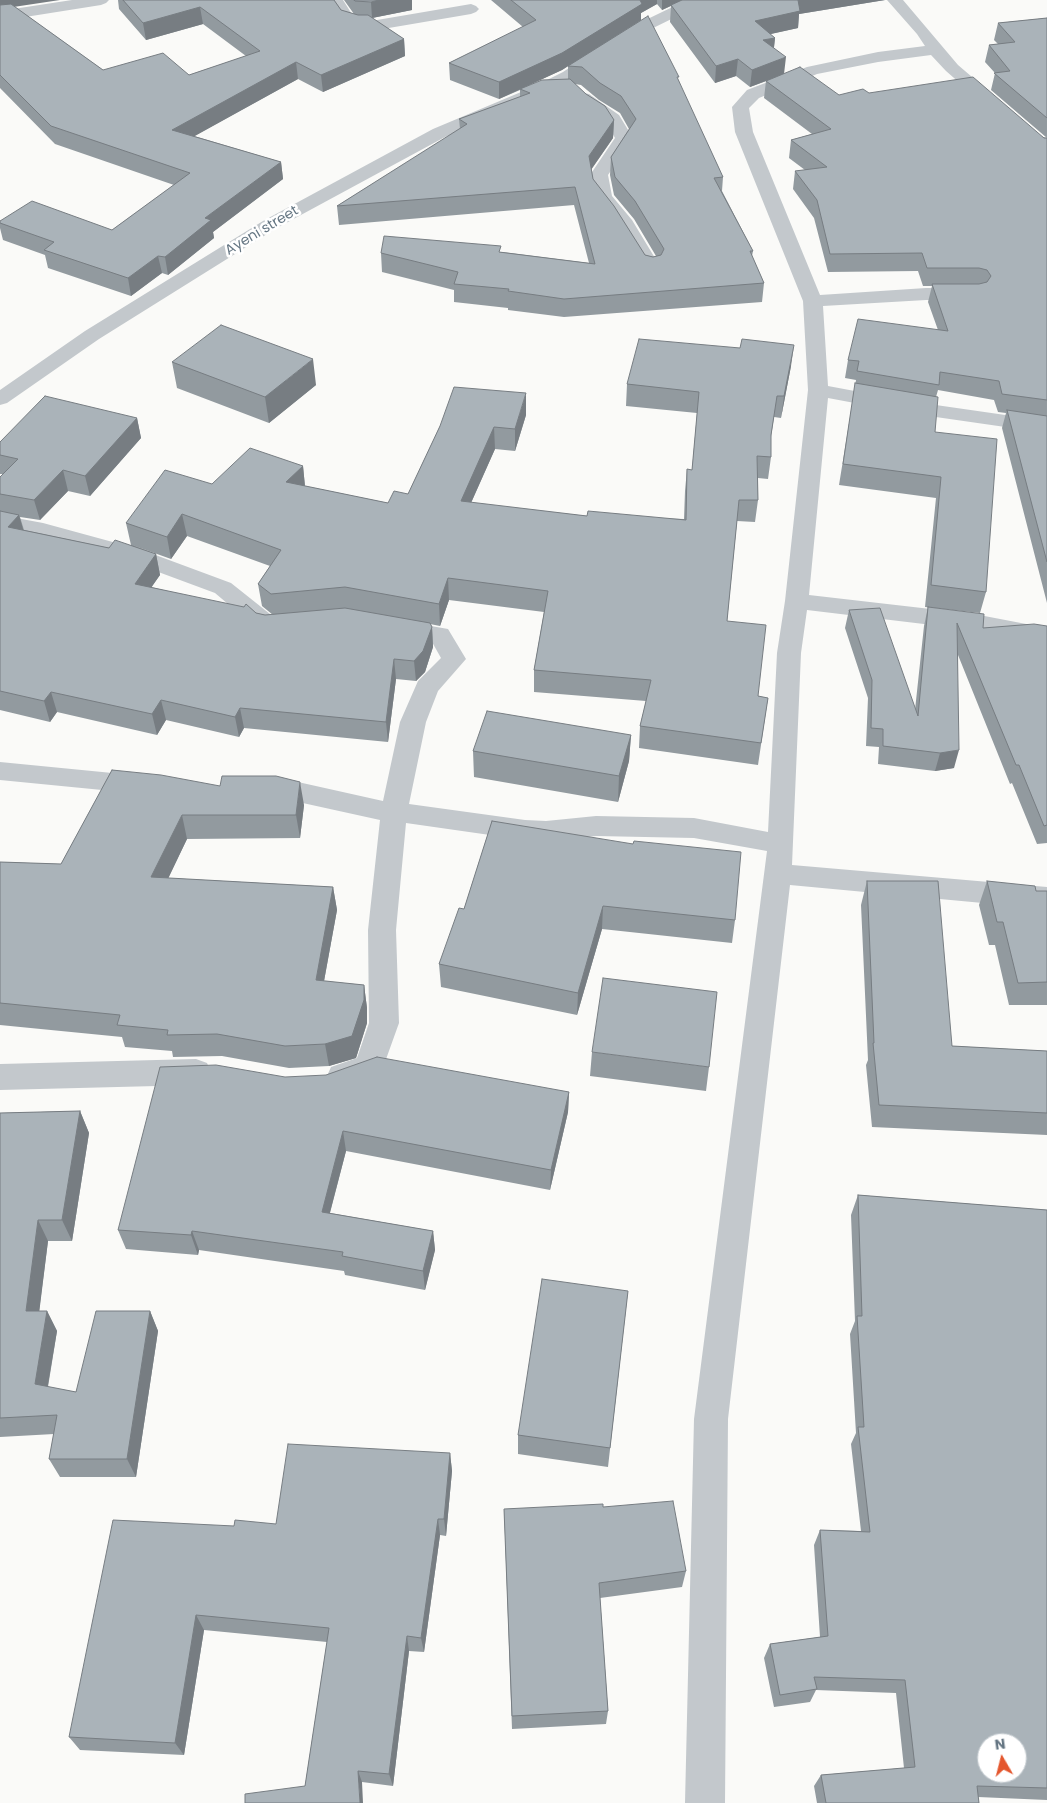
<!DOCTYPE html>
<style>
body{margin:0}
#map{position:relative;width:1047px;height:1803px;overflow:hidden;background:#fafaf8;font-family:Poppins,sans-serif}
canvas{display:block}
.north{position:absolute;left:977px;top:1733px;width:50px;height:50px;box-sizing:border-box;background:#fff;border:1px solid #c1c8cd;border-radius:50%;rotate:352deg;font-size:14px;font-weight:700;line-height:20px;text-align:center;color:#657683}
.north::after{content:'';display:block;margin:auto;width:18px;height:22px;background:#e4572e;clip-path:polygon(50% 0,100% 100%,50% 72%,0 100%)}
</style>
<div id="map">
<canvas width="1047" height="1803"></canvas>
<div class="north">N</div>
</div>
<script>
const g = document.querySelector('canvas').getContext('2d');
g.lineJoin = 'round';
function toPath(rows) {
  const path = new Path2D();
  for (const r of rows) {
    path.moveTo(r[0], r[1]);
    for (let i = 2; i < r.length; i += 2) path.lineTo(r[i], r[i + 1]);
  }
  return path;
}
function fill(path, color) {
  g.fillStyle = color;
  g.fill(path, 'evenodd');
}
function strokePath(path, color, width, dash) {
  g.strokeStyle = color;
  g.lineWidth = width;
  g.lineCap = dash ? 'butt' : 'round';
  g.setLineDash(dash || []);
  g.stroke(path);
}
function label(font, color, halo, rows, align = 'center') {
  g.font = font + ' Poppins,sans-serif';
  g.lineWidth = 5;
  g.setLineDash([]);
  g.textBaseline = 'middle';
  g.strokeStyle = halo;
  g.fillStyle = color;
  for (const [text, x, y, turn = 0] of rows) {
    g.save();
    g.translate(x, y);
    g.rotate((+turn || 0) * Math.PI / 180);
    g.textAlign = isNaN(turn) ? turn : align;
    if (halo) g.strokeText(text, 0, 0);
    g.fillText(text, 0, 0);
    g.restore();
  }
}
fill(toPath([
 [72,0,109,0,106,3,101,5,0,21,0,11,72,0],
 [327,0,343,0,355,19,360,20,377,20,471,4,476,6,479,9,476,12,471,14,377,30,360,30,343,25,327,0],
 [687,0,707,0,704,3,643,33,575,78,545,95,445,137,275,229,99,339,7,403,0,405,0,390,85,331,263,221,433,129,533,87,563,72,631,27,687,0],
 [887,0,903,0,958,65,1047,141,1047,155,1041,154,946,71,931,55,878,62,817,74,759,98,749,108,753,132,820,295,926,288,967,288,974,290,977,294,974,298,967,300,926,300,823,306,828,386,908,401,1047,421,1047,433,908,413,828,398,809,595,974,614,1047,628,1047,644,974,630,807,610,801,653,792,865,1047,887,1047,909,790,885,728,1419,725,1803,685,1803,694,1419,767,851,694,838,596,836,546,841,525,840,406,823,396,930,399,1023,380,1076,342,1089,331,1085,327,1076,331,1067,357,1058,369,1023,368,930,380,820,280,798,266,798,257,795,253,788,257,781,266,778,280,778,383,801,400,722,418,681,441,658,432,642,389,634,385,628,389,622,397,620,448,629,466,659,438,691,426,722,409,804,525,820,546,821,596,816,694,818,768,832,777,653,785,601,808,390,803,301,735,132,732,107,747,90,807,67,878,52,925,46,917,34,887,0],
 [583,93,589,94,619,115,633,138,608,175,612,196,632,220,661,268,659,272,652,274,645,272,615,223,594,197,590,175,615,138,606,122,577,102,575,98,577,94,583,93],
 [0,515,43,523,142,550,231,583,275,618,283,620,287,626,283,632,275,634,261,632,215,593,126,560,42,537,0,529,0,515],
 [0,762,143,776,152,778,156,785,152,792,143,794,0,780,0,762],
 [196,1059,207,1063,211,1072,207,1081,196,1085,0,1090,0,1064,196,1059]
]), '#c3c8cc');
fill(toPath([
 [0,0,15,7,103,70,189,75,246,56,203,24,146,40,119,9,118,0,334,0,341,10,354,14,344,0,412,0,412,10,372,18,404,39,405,56,323,92,298,79,194,136,281,162,283,179,213,232,214,238,168,275,162,273,131,296,48,268,45,255,3,240,0,228,0,221,112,230,174,185,55,144,0,88],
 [491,0,885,0,799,14,798,28,770,34,775,38,774,48,784,74,839,95,869,93,1047,138,991,90,995,73,985,62,989,45,998,44,994,40,998,23,1047,18,1047,603,1002,428,1006,413,998,412,994,400,938,390,936,397,935,432,986,592,980,613,925,607,936,498,839,485,856,380,845,378,848,360,938,330,928,302,932,286,923,286,918,271,828,272,814,218,793,189,795,171,805,170,789,158,791,140,812,134,764,98,766,81,772,79,750,87,736,76,715,83,670,22,671,6,662,10,657,4,641,13,641,20,678,81,723,177,722,191,753,251,752,256,764,283,762,302,564,317,508,310,508,308,454,302,454,290,382,272,381,253,502,252,589,263,574,205,339,225,337,206,460,129,459,119,520,97,520,90,499,99,450,80,449,63,523,27],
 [568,66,568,79,527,86,562,70],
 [575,84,581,85,599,100,620,113,629,129,611,157,610,175,614,195,634,219,656,256,653,257,645,255,593,179,591,170,613,138,614,120],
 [172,362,316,385,269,423,177,388],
 [791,366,781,418,774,417,771,437,771,457,768,479,758,478,758,500,755,522,737,521,727,621,758,696,768,698,758,765,639,748,640,726,646,701,534,692,534,670,544,612,449,600,440,626,430,624,432,627,433,647,425,672,416,681,396,679,388,742,244,728,239,737,166,720,157,735,57,712,50,722,0,710,0,477,3,474,0,474,0,442,137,418,141,438,90,496,68,491,40,520,20,517,24,530,109,548,131,545,126,523,212,484,303,466,305,486,388,503,408,494,440,426,526,415,515,451,495,449,471,503,587,516,684,519,685,491,687,469,692,470,697,413,626,406,627,384],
 [187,536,270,566,258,584,262,606,273,615,265,615,151,587,160,575,156,554,132,545,171,559],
 [928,607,983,628,1047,626,1047,843,1037,844,1012,783,1010,784,958,655,954,768,935,771,878,764,879,747,866,746,868,698,845,628,849,610,915,710,924,626],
 [631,735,629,761,618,802,474,777,473,751],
 [112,770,304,805,300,838,187,839,168,878,333,887,337,910,324,981,364,985,367,1008,367,1023,356,1058,329,1066,289,1068,222,1056,173,1057,172,1051,125,1047,122,1037,0,1025,0,862,61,864],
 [492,821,735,920,732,943,602,929,577,1015,441,987,439,964,464,909],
 [867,881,952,1046,1047,1051,1047,1135,872,1127,866,1065,868,1060,861,905],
 [987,881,1036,891,1047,891,1047,1005,1009,1005,995,945,989,945,979,905],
 [592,1052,709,1067,706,1091,590,1076],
 [285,1077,569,1092,568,1112,550,1190,346,1151,330,1213,433,1231,435,1250,425,1290,345,1275,344,1271,199,1250,198,1255,126,1249,118,1230],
 [80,1111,89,1133,72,1241,48,1241,39,1311,47,1311,57,1331,48,1387,76,1392,150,1311,158,1331,136,1477,60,1477,49,1459,54,1434,0,1437,0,1113],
 [858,1195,1047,1210,1047,1800,978,1797,979,1803,817,1803,814,1786,821,1775,904,1768,896,1693,816,1690,810,1702,774,1707,764,1658,770,1644,820,1637,814,1545,820,1530,861,1531,851,1444,856,1433,850,1334,855,1321,851,1215],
 [628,1291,608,1467,518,1454,518,1435],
 [450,1453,452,1471,446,1536,440,1535,424,1652,409,1651,393,1786,362,1782,305,1786,327,1642,204,1630,184,1755,80,1750,69,1737,234,1526,276,1524],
 [603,1507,686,1571,682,1587,600,1598,608,1711,606,1724,512,1729,504,1509]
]), '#929a9f');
fill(toPath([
 [0,0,60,0,0,9],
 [379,0,412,0,412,10,372,18,371,2],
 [639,0,657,0,657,4,641,13,641,20,562,70,499,99,499,82],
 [662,0,683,0,662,10],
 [798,0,885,0,799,14,798,28,753,38,755,21],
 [200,7,203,24,146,40,143,23],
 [775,38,773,55,763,40],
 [404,39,405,56,323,92,321,75],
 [786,57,784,74,750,87,752,70],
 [738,59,736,76,715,83,716,66],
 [296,62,298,79,175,147,172,130],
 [614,120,613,138,588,174,589,156],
 [281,162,283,179,213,232,214,238,168,275,165,257,205,218],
 [158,256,162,273,131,296,128,278],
 [794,345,791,366,781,418,784,396],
 [313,359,316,385,269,423,265,397],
 [526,393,526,415,515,451,515,429],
 [137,418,141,438,90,496,85,476],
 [494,427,495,449,462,523,461,501],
 [303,466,305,487,286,482],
 [63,470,68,491,40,520,34,500],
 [182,514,187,536,171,559,167,537],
 [19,515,25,536,8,527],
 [156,554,160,575,140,604,135,584],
 [448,578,449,600,440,626,439,604],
 [432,627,433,647,425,672,416,681,414,661],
 [394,659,396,679,388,742,386,722],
 [51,692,57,712,50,722,44,701],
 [161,700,166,720,157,735,152,714],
 [240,708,244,728,239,737,235,717],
 [631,735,629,761,618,802,619,776],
 [959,750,954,768,935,771,940,753],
 [300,782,304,805,300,838,296,815],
 [182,815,187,839,158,900,151,877],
 [333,887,337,910,320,1003,316,980],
 [603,906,602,929,577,1015,578,993],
 [364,985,367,1008,367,1023,356,1058,329,1066,325,1044],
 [569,1092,568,1112,550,1190,551,1170],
 [80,1111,89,1133,72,1241,62,1220],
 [343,1131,346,1151,325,1231,322,1212],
 [38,1220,48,1241,37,1330,26,1311],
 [192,1231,199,1250,198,1255,191,1235],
 [433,1231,435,1250,425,1290,423,1271],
 [47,1311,57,1331,45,1402,35,1384],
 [150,1311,158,1331,136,1477,127,1459],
 [450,1453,452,1471,446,1536,444,1519],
 [438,1519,440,1535,424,1652,421,1638],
 [196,1615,204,1630,184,1755,175,1743],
 [407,1636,409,1651,393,1786,389,1774],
 [358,1771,362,1782,363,1803,360,1803]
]), '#777d82');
const building = toPath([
 [123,0,334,0,341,10,358,15,368,15,404,39,321,75,296,62,172,130,281,162,205,218,211,220,165,257,158,256,128,278,44,250,54,242,0,223,0,221,32,201,112,230,190,173,51,126,0,75,0,5,11,4,103,70,163,53,189,75,260,51,200,7,143,23,123,0],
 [354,0,379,0,371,2,355,1,354,0],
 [511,0,640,0,642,4,562,53,499,82,449,63,536,20,511,0],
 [682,0,798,0,800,11,755,21,775,38,763,40,786,57,752,70,738,59,716,66,671,5,682,0],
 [648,16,679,77,677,77,723,177,714,178,753,251,750,251,764,283,564,299,508,291,509,289,454,284,458,272,381,253,384,236,501,246,499,252,595,264,575,187,337,206,467,124,459,119,530,93,520,89,542,80,570,79,586,94,605,106,614,120,589,156,593,179,614,206,645,255,653,257,661,255,664,249,635,201,615,177,611,157,636,119,621,96,600,83,582,67,568,66,648,16],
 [1047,18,1047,118,994,73,1010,71,989,45,1015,42,998,23,1047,18],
 [800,67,839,95,863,89,869,93,973,77,1044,138,1047,138,1047,400,1002,394,999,381,940,372,939,385,857,371,859,361,848,360,858,319,948,331,932,284,979,284,987,282,991,276,987,270,979,268,927,268,922,253,830,254,817,200,795,171,827,167,791,140,831,129,766,81,800,67],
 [221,325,313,359,265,397,172,362,221,325],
 [639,339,740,348,742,339,794,345,784,396,777,396,771,435,771,457,757,456,758,500,739,500,727,621,766,625,758,696,768,698,761,743,640,726,651,680,534,670,548,591,448,578,439,604,345,587,271,594,258,584,281,550,182,514,167,537,126,523,165,470,212,484,250,448,303,466,286,482,388,503,394,491,408,494,440,426,454,387,526,393,515,429,494,427,461,501,587,516,588,511,686,520,687,469,692,470,699,392,627,384,639,339],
 [855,383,938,397,935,432,997,439,986,592,931,585,941,477,843,464,855,383],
 [45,396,137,418,85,476,63,470,34,500,0,494,0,477,18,459,0,455,0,442,45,396],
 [1007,410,1047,416,1047,562,1007,410],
 [0,511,19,515,8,527,109,548,115,540,156,554,135,584,244,607,246,604,256,613,265,615,345,608,430,623,432,627,423,651,414,661,394,659,386,722,240,708,235,717,161,700,152,714,51,692,44,701,0,691,0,511],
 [928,607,984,614,983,628,1034,624,1047,626,1047,825,1044,826,1019,765,1016,765,957,623,959,750,940,753,883,746,883,729,871,728,872,680,849,610,880,608,918,716,928,607],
 [487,711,631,735,619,776,473,751,487,711],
 [112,770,161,775,220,786,222,776,276,776,300,782,296,815,182,815,151,877,333,887,316,980,364,985,364,1000,352,1036,325,1044,285,1046,217,1034,167,1035,168,1030,117,1025,120,1015,0,1003,0,862,61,864,112,770],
 [492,821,633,844,634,841,741,852,735,920,603,906,578,993,439,964,459,908,464,909,492,821],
 [867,881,938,881,952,1046,1047,1051,1047,1113,879,1105,873,1043,874,1043,867,881],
 [987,881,1035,886,1036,891,1047,891,1047,982,1018,983,1003,922,997,922,987,881],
 [603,978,717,992,709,1067,592,1052,603,978],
 [377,1057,569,1092,551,1170,343,1131,322,1212,433,1231,423,1271,342,1256,343,1252,192,1231,191,1235,118,1230,160,1067,216,1065,285,1077,326,1075,377,1057],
 [80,1111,62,1220,38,1220,26,1311,47,1311,35,1384,76,1392,96,1311,150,1311,127,1459,49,1459,57,1415,0,1418,0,1113,80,1111],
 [858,1195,1047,1210,1047,1788,977,1786,979,1803,826,1803,821,1775,915,1767,905,1680,814,1677,817,1689,780,1695,770,1644,828,1636,820,1530,870,1532,858,1427,864,1427,857,1316,862,1316,858,1195],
 [987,1743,1017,1743,1017,1773,987,1773,987,1743],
 [542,1279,628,1291,610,1448,518,1435,542,1279],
 [288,1444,450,1453,444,1519,438,1519,421,1638,407,1636,389,1774,358,1771,360,1803,245,1803,245,1794,305,1786,329,1628,196,1615,175,1743,69,1737,113,1520,234,1526,235,1520,276,1524,288,1444],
 [673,1501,686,1571,599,1583,608,1711,512,1716,504,1509,603,1504,603,1507,673,1501]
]);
fill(building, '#aab3b9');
strokePath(building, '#777d82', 1);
label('14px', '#657683', '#fff', [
 ["Ayeni street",262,231,-31]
]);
</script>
